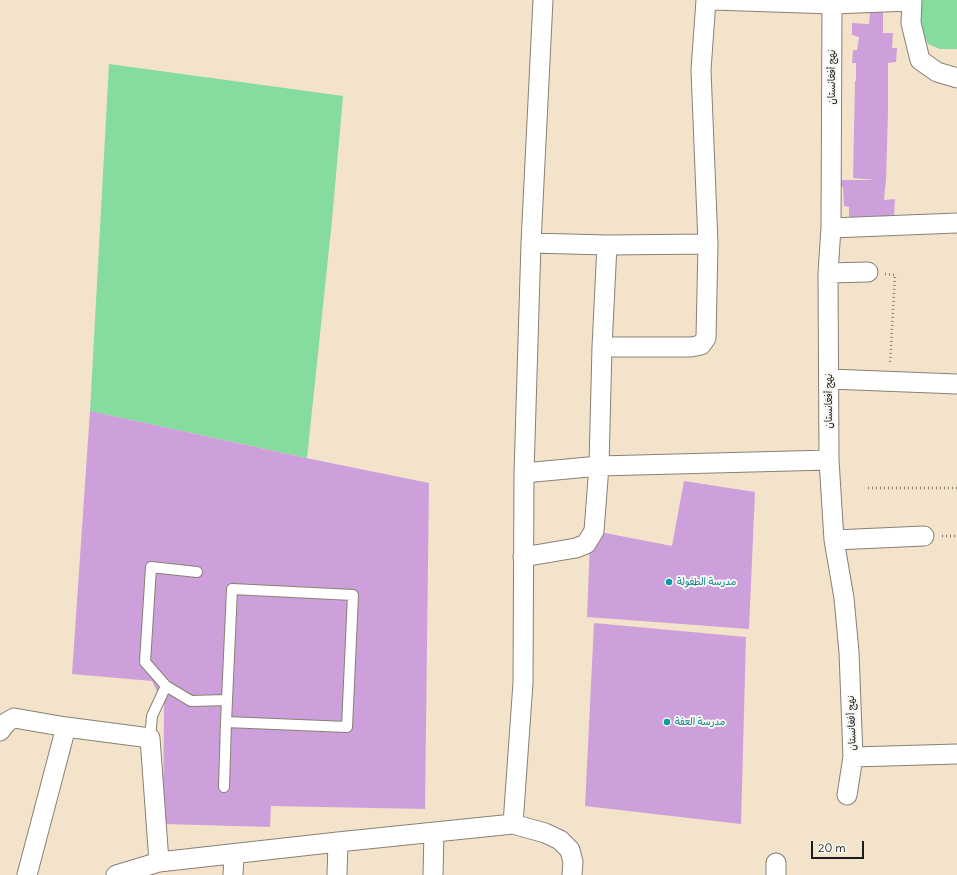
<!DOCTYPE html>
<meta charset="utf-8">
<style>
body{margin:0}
#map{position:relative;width:957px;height:875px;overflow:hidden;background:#f3e3cb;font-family:Delius,sans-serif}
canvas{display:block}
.scale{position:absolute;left:811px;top:841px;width:53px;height:18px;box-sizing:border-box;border:2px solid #1c1c1c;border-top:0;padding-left:5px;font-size:12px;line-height:14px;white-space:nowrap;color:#1c1c1c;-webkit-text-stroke:3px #f6f6f2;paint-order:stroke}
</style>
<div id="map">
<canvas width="957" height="875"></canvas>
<div class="scale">20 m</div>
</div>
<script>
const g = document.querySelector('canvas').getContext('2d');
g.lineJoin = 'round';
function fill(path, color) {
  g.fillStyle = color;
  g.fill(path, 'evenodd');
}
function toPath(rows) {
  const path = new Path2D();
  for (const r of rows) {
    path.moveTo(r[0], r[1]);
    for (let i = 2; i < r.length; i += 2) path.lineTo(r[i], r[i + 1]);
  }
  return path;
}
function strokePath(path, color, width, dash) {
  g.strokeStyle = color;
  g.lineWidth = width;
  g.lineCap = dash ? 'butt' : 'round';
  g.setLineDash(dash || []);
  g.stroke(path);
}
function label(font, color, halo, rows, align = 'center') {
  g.font = font + ' Delius,"Playpen Sans Arabic",sans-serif';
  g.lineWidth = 4;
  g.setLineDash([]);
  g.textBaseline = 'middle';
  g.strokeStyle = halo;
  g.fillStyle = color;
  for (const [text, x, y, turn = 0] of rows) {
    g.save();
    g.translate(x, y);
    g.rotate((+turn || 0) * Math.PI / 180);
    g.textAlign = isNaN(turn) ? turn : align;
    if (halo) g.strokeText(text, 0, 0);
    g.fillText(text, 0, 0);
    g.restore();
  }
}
fill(toPath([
 [922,0,957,0,957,49,940,49,928,44,921,30],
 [109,64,343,96,332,220,307,458,90,411]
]), '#86db9e');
fill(toPath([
 [870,11,883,11,883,33,893,33,892,48,897,48,896,62,888,63,888,113,886,180,884,200,895,199,894,216,849,217,849,207,844,206,843,187,835,187,835,180,876,180,853,178,855,81,856,81,856,63,852,63,853,50,857,50,859,37,852,35,852,23,869,24],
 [90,411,311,459,429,483,425,809,271,806,270,827,163,824,164,705,152,681,72,674],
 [684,481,755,492,749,629,587,617,590,541,600,532,672,546],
 [594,623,746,637,741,824,585,806]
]), '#cda0dc');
const lane = toPath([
 [197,572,151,567,145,662,166,686,191,701,227,700],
 [150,738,152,716,166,686],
 [224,787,226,722,227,700,232,589,353,595,347,727,226,722]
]);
const street = toPath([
 [713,0,832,4,911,1],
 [912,0,911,23,920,60,937,72,957,78],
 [832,4,831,228,828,273,829,460,834,540,844,598,849,652,853,757,847,795],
 [831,228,957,223],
 [531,243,607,245,708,244],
 [828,273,868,272],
 [602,347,691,347,701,345,706,338,708,244,701,70,706,0],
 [829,379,957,384],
 [524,473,599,466,829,460],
 [834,540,924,536],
 [523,557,576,548,586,544,594,531,599,466,602,347,607,245],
 [0,731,7,722,14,718,66,727,150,738,159,862],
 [853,757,957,754],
 [513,824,523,683,524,473,531,243,543,0],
 [27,875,66,727],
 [116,875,159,862,338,842,513,824,545,833,560,840,570,850,573,862,572,875],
 [233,875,234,854],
 [337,875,338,842],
 [433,875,434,832],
 [776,875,776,863]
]);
strokePath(lane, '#888074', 12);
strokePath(street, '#888074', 21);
strokePath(toPath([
 [885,274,895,275,890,364],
 [868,488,957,488],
 [942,536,957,536]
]), '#888074', 2.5, [1, 3]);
strokePath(lane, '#fff', 10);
strokePath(street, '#fff', 19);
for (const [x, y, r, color] of [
 [669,582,4,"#0f9aa8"],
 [667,722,4,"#0f9aa8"]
]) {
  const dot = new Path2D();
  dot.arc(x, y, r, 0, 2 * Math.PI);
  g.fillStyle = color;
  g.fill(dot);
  strokePath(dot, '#f6f6f2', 1.5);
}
label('10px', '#1c1c1c', '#f6f6f2', [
 ["نهج أفغانستان",832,77,-90],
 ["نهج أفغانستان",829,401,-90],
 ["نهج أفغانستان",852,723,-92]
]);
label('10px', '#0d838f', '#f6f6f2', [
 ["مدرسة الطفولة",677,582],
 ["مدرسة العفة",675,722]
], 'left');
</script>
